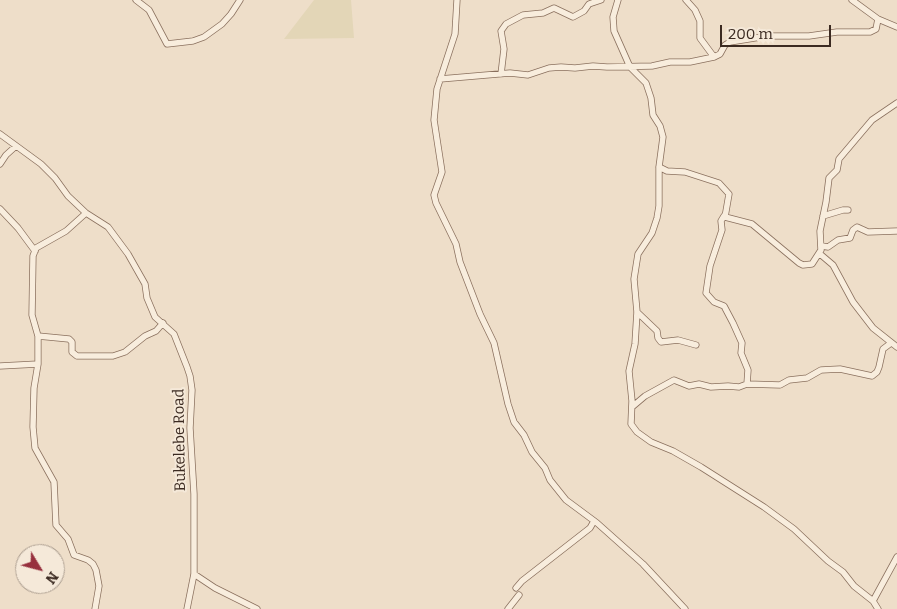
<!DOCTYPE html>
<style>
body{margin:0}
#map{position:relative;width:897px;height:609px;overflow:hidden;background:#eedec9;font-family:Bitter,serif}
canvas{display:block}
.north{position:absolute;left:15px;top:544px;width:50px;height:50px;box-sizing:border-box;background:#f5e9d9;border:1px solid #ab9d8f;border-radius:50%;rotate:127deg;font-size:14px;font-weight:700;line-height:20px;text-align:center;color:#3b2a21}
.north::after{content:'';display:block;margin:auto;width:18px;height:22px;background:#97303e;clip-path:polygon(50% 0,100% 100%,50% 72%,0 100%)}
.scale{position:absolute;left:720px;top:25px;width:111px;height:22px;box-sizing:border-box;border:2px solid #3b2a21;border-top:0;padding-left:6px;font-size:15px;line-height:18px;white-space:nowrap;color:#3b2a21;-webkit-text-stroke:4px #f5e9d9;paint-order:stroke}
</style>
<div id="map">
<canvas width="897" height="609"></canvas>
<div class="north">N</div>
<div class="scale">200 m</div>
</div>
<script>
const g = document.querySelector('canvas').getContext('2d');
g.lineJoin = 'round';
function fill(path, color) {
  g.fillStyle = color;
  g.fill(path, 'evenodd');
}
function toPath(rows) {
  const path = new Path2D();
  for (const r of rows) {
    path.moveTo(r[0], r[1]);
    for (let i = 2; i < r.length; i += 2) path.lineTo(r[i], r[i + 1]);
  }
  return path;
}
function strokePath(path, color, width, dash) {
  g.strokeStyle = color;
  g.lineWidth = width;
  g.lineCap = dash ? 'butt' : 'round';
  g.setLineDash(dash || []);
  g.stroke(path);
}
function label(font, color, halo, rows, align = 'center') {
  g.font = font + ' Bitter,serif';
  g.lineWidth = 4;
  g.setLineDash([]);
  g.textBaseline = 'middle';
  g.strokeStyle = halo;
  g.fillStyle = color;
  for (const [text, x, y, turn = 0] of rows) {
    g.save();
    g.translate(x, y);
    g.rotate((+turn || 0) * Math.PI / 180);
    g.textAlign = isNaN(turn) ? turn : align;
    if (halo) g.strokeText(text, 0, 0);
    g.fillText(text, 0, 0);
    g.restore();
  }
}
fill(toPath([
 [314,0,351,0,354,38,284,39]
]), '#e3d6b7');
const minor = toPath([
 [136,0,149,10,167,44,193,41,204,37,222,24,231,14,240,0],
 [457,0,455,34,437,89,434,120,442,172,434,195,436,203,456,244,460,262,480,314,494,343,508,404,514,422,524,435,532,452,545,468,550,480,566,500,597,523,643,564,685,609],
 [618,0,613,17,614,31,630,67,646,83,651,98,653,115,660,126,663,137,659,167,659,206,657,218,652,233,638,254,634,279,637,312,635,344,629,371,632,401,631,424,637,432,651,442,673,451,701,467,764,507,794,529,828,561,843,572,854,586,873,601,878,609],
 [686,0,695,10,700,21,700,38,714,57],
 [852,0,878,19,897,27],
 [501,74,504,49,501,31,506,24,523,15,543,13,554,8,573,17,584,11,589,4,601,0],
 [440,79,510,73,528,75,549,68,561,67,575,68,593,66,607,67,652,66,670,62,690,62,714,57,720,54,725,45,730,42,767,36,809,36,837,32,870,32,876,29,878,19],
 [0,134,41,164,55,178,68,196,86,213,108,227,128,254,145,284,147,298,155,317,174,334,187,367,190,376,192,390,190,428,194,494,194,574,187,609],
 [0,164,6,155,16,146],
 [659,167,667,171,685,172,719,183,729,194,725,217,752,224,799,263,803,265,812,264,821,250,820,231,826,202,829,178,837,170,839,159,872,120,897,103],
 [0,209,18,228,35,251],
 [86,213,66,231,36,248,33,256,32,315,38,336,38,364,34,388,33,427,35,448,54,482,56,525,68,539,74,555,88,560,93,564,96,570,99,586,95,609],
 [724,216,721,221,722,230,710,266,706,293,714,302,724,306,733,323,742,343,741,353,748,370,747,384],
 [823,216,843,210,848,210],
 [822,246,828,247,838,240,850,238,853,230,857,227,868,232,897,231],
 [820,254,833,265,853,302,873,328,897,347],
 [637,312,657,331,658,338,661,342,678,340,696,345],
 [38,336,69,339,72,342,72,352,77,356,113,356,125,352,145,336,156,331,163,323],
 [0,366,38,364],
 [632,407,645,396,674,380,689,386,699,384,711,387,728,386,739,387,747,384,780,385,789,380,807,378,821,370,840,369,872,376,877,372,879,367,883,349,891,343],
 [194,574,215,588,257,609],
 [516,588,522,581,590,528,594,521],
 [873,601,897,557],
 [508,609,519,595]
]);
strokePath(minor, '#8a705e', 7);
strokePath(minor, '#f8eddd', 5.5);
label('15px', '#3b2a21', '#f5e9d9', [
 ["Bukelebe Road",180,440,-91]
]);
</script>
